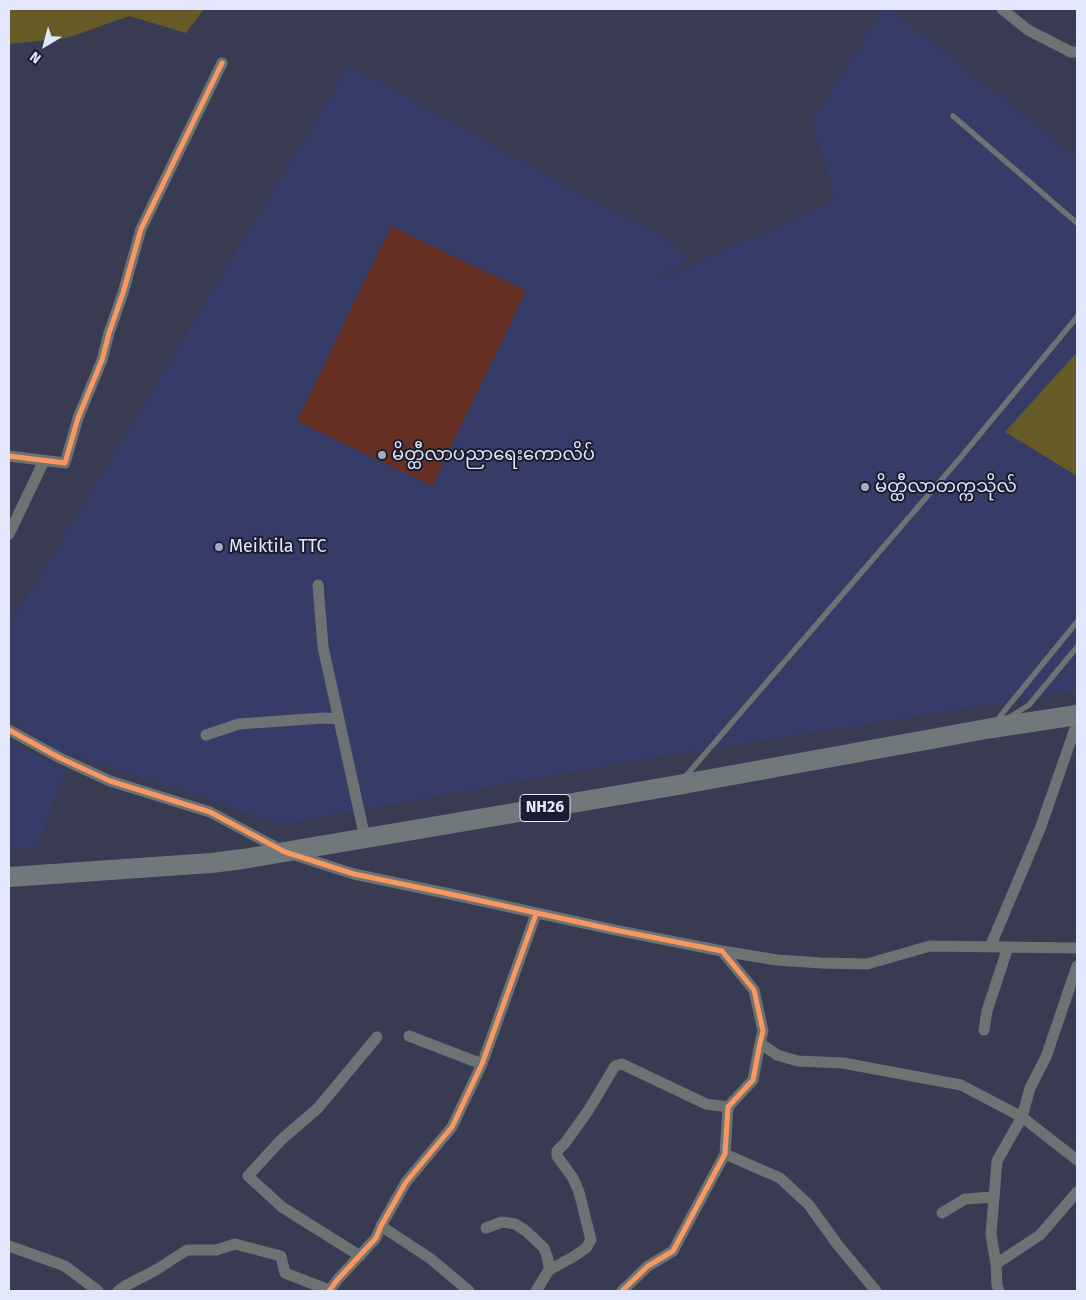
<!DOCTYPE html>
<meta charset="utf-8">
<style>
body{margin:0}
#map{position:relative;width:1086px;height:1300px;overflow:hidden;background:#383b52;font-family:"Fira Sans",sans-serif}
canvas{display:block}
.frame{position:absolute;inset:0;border:10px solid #e2e7fc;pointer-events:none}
.north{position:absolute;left:20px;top:20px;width:50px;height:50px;-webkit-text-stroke:4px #1a1d30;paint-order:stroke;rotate:217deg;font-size:14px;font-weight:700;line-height:20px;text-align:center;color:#e2e7fc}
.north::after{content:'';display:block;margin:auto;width:18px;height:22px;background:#e2e7fc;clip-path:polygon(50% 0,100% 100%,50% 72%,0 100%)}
</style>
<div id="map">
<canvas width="1086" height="1300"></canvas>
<div class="frame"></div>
<div class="north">N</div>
</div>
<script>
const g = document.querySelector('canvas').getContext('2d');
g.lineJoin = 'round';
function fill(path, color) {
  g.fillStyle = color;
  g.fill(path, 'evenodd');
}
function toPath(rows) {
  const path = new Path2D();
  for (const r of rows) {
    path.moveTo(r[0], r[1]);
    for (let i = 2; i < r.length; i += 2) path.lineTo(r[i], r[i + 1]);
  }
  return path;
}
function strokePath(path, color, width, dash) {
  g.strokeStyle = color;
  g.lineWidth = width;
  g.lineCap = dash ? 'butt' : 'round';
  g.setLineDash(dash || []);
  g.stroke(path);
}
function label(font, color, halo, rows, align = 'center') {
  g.font = font + ' "Fira Sans","Noto Sans Myanmar",sans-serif';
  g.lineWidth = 4;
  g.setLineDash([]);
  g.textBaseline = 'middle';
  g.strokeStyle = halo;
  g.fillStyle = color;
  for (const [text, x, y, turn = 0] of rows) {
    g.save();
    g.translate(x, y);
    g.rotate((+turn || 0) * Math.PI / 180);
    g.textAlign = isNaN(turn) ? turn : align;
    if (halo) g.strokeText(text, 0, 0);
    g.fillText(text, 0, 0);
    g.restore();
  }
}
fill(toPath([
 [883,9,891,9,1077,157,1077,691,652,758,283,824,252,815,196,795,56,750,9,719,9,626,349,65,606,208,650,227,689,257,655,282,835,200,812,120],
 [9,742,66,770,37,847,9,850]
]), '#353c68');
fill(toPath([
 [391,226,526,291,432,486,297,421]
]), '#652f23');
fill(toPath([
 [9,9,204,9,186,33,129,16,67,38,9,44],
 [1077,352,1077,476,1005,432]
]), '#665a27');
strokePath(toPath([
 [953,116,1077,223],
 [1008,718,1029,705,1077,647],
 [996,722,1005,710,1077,622],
 [685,777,961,457,1077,317]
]), '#6d7372', 5.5);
strokePath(toPath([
 [1002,9,1028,30,1071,52,1077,52],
 [9,456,65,463,78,418,102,360,109,333,123,293,141,229,222,63],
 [9,534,44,461],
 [318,585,323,647,365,838],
 [9,730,60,758,110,781,210,812,285,852,354,874,445,893,615,930,722,951,754,990,763,1031,760,1043,753,1080,728,1107,725,1154,673,1251,648,1266,622,1291],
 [206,735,239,724,323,718,338,719],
 [990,947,1040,829,1077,723],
 [722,951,777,960,821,963,867,964,930,946,1077,948],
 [984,1030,987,1011,1008,947],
 [409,1036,482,1064],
 [760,1043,777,1055,798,1061,843,1063,961,1085,1022,1117,1077,1160],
 [725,1154,780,1178,809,1205,837,1244,876,1291],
 [942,1213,965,1199,993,1197],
 [381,1226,431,1259,469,1291],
 [486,1228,502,1222,515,1224,526,1231,544,1248,548,1259,549,1270,536,1291],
 [9,1246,65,1266,98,1291],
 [360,1256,282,1207,248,1176,281,1140,318,1108,377,1037],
 [996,1264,991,1234,997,1161,1022,1117,1030,1088,1046,1057,1077,966],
 [549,1270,573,1257,586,1248,591,1240,579,1192,573,1178,557,1156,557,1151,565,1143,588,1111,615,1066,622,1064,706,1104,728,1107],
 [118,1291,125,1286,156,1270,187,1250,216,1250,235,1244,281,1256,285,1273,329,1290],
 [329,1291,338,1279,376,1238,381,1226,406,1182,452,1127,482,1064,536,914],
 [999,1291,997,1285,996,1264,1040,1235,1077,1192]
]), '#6d7372', 11);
strokePath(toPath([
 [9,877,211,863,243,859,678,785,992,728,1077,715]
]), '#70787c', 20);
strokePath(toPath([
 [9,456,65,463,78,418,102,360,109,333,123,293,141,229,222,63],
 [9,730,60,758,110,781,210,812,285,852,354,874,445,893,615,930,722,951,754,990,763,1031,760,1043,753,1080,728,1107,725,1154,673,1251,648,1266,622,1291],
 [329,1291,338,1279,376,1238,381,1226,406,1182,452,1127,482,1064,536,914]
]), '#f99763', 5);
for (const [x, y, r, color] of [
 [382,455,5,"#a6abc0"],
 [865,487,5,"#a6abc0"],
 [219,547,5,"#a6abc0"]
]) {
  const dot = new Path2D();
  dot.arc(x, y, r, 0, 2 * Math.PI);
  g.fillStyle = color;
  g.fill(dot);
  strokePath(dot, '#1a1d30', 2);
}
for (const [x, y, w] of [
 [545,808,50]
]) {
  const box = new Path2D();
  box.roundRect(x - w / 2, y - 13.5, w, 27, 4);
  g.fillStyle = '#1a1d30';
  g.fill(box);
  strokePath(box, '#e2e7fc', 1);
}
label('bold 16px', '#e2e7fc', null, [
 ["NH26",545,808]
]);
label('18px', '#e2e7fc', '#1a1d30', [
 ["မိတ္ထီလာပညာရေးကောလိပ်",392,455],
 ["မိတ္ထီလာတက္ကသိုလ်",875,487],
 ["Meiktila TTC",229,547]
], 'left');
</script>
